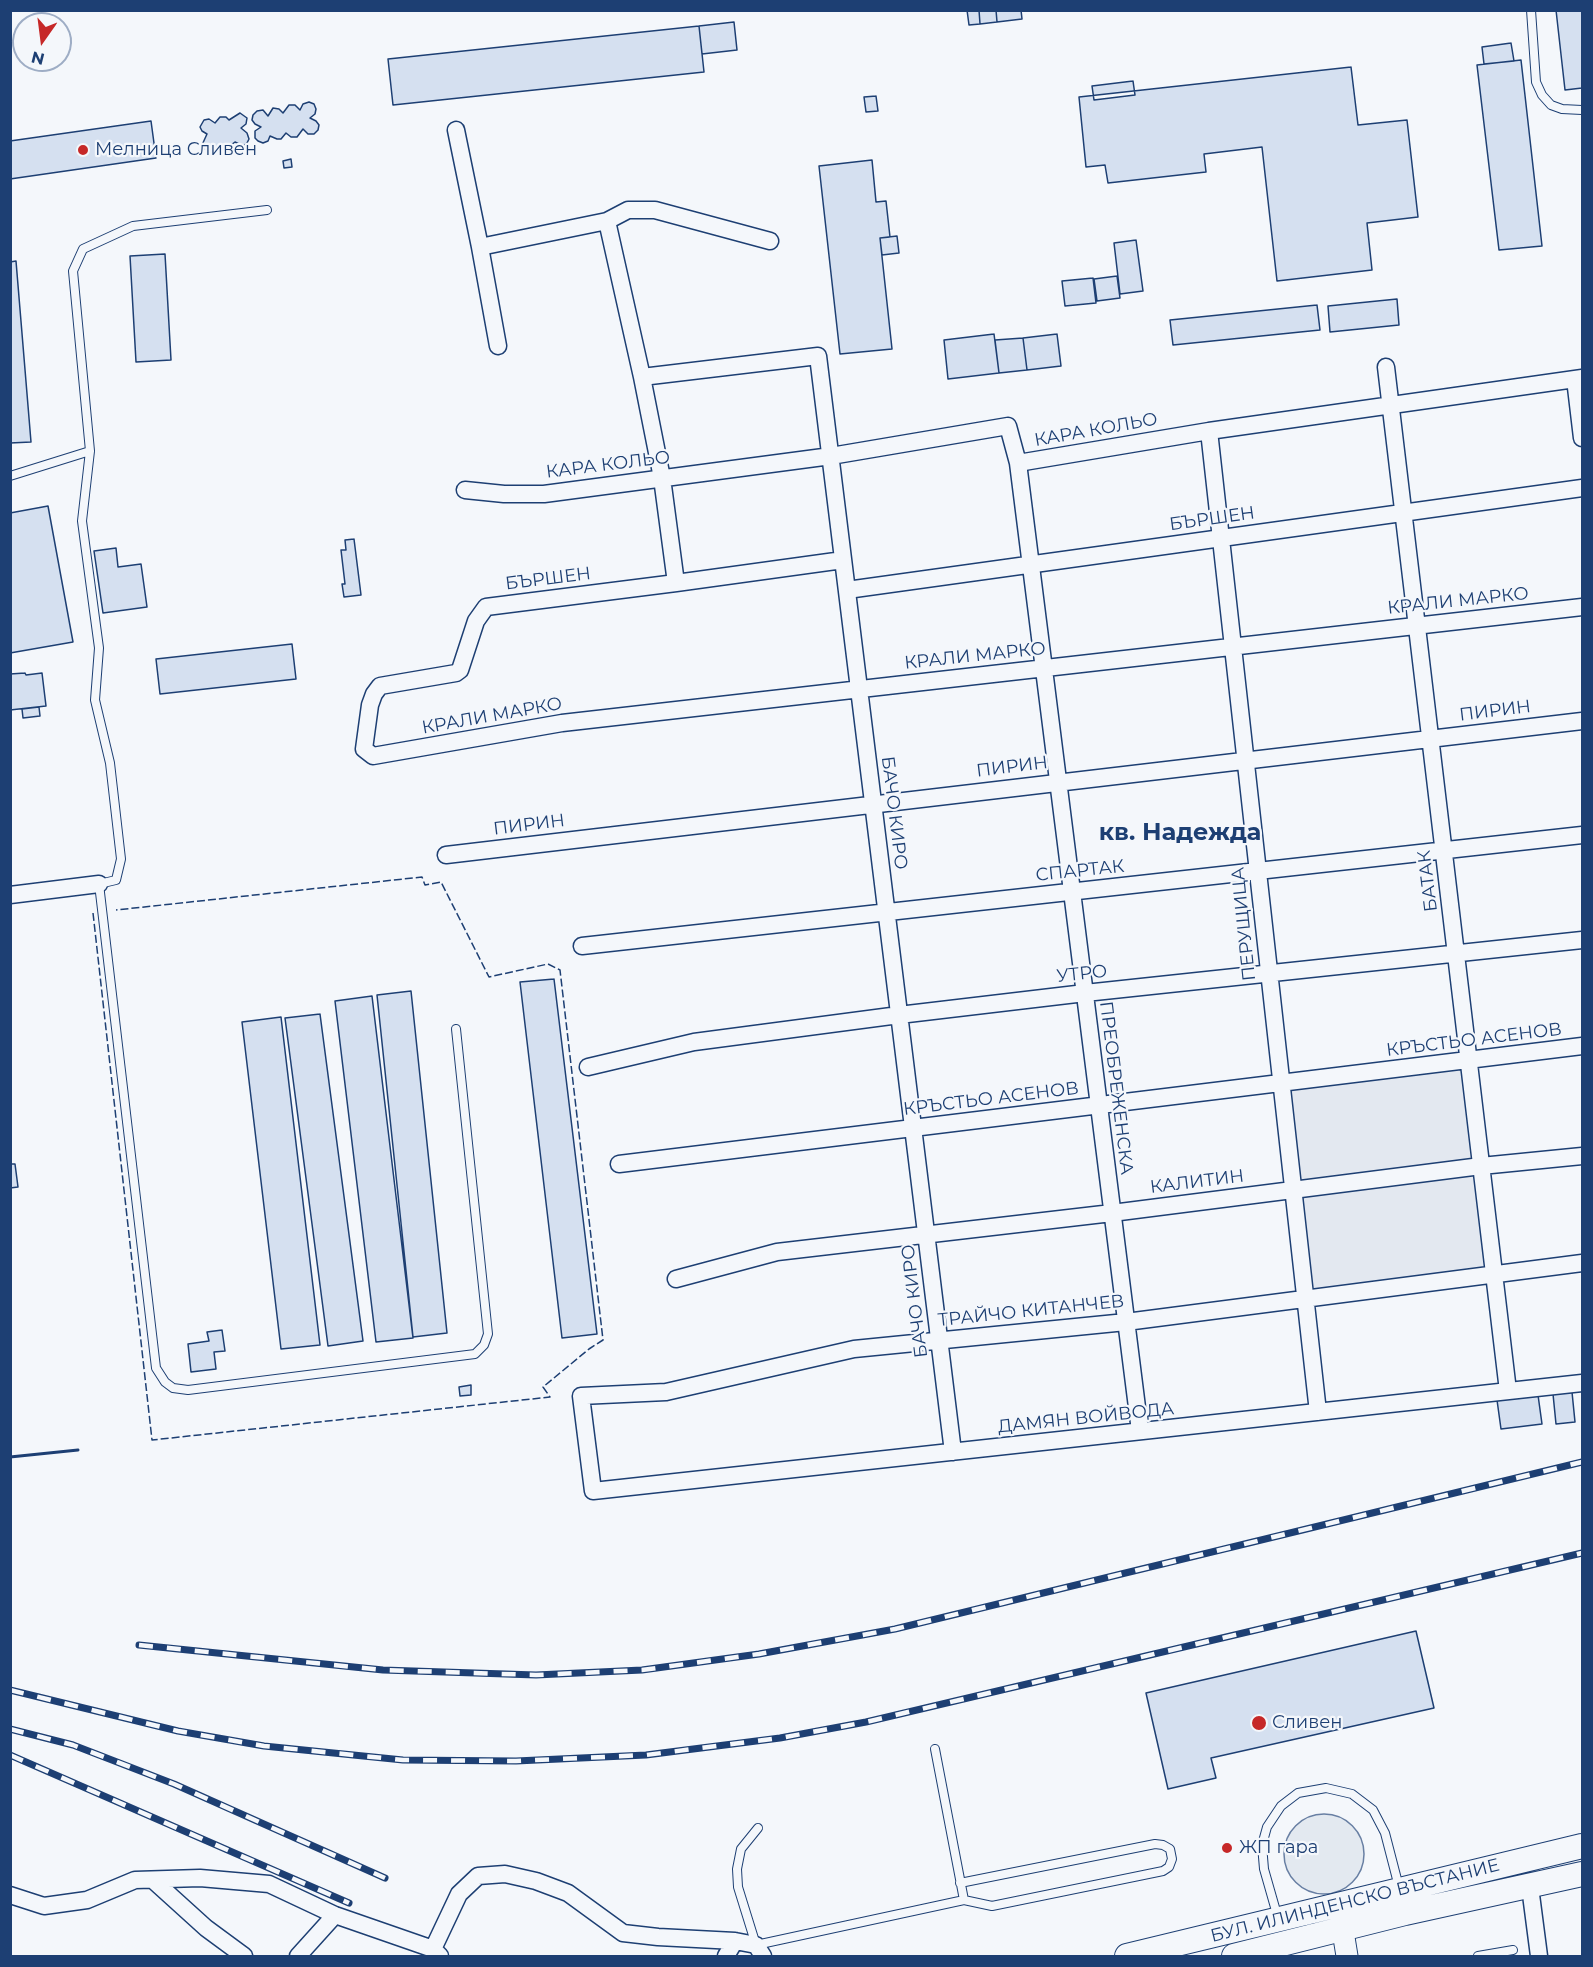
<!DOCTYPE html>
<meta charset="utf-8">
<style>
body{margin:0}
#map{position:relative;width:1593px;height:1967px;overflow:hidden;background:#f4f7fb;font-family:Montserrat,sans-serif}
canvas{display:block}
.frame{position:absolute;inset:0;border:12px solid #1d3f73;pointer-events:none}
.north{position:absolute;left:12px;top:12px;width:60px;height:60px;box-sizing:border-box;background:#f4f7fb;border:2px solid #9eadc5;border-radius:50%;rotate:194deg;font-size:16px;font-weight:700;line-height:24px;text-align:center;color:#1d3f73}
.north::after{content:'';display:block;margin:auto;width:21px;height:27px;background:#c62828;clip-path:polygon(50% 0,100% 100%,50% 72%,0 100%)}
</style>
<div id="map">
<canvas width="1593" height="1967"></canvas>
<div class="frame"></div>
<div class="north">N</div>
</div>
<script>
const g = document.querySelector('canvas').getContext('2d');
g.lineJoin = 'round';
function fill(path, color) {
  g.fillStyle = color;
  g.fill(path, 'evenodd');
}
function toPath(rows) {
  const path = new Path2D();
  for (const r of rows) {
    if (r.length === 3) {
      path.moveTo(r[0] + r[2], r[1]);
      path.arc(r[0], r[1], r[2], 0, 2 * Math.PI);
      continue;
    }
    path.moveTo(r[0], r[1]);
    for (let i = 2; i < r.length; i += 2) path.lineTo(r[i], r[i + 1]);
  }
  return path;
}
function strokePath(path, color, width, dash) {
  g.strokeStyle = color;
  g.lineWidth = width;
  g.lineCap = dash ? 'butt' : 'round';
  g.setLineDash(dash || []);
  g.stroke(path);
}
function label(font, color, halo, rows, align = 'center') {
  g.font = font + ' Montserrat,sans-serif';
  g.lineWidth = 4.5;
  g.setLineDash([]);
  g.textBaseline = 'middle';
  g.strokeStyle = halo;
  g.fillStyle = color;
  for (const [text, x, y, turn = 0] of rows) {
    g.save();
    g.translate(x, y);
    g.rotate((+turn || 0) * Math.PI / 180);
    g.textAlign = isNaN(turn) ? turn : align;
    if (halo) g.strokeText(text, 0, 0);
    g.fillText(text, 0, 0);
    g.restore();
  }
}
const green = toPath([
 [1324,1854,40]
]);
fill(green, '#e3e9f0');
strokePath(green, '#687fa3', 1.5);
const parking = toPath([
 [1469,1060,1494,1274,1306,1299,1282,1083,1469,1060]
]);
fill(parking, '#e3e8f0');
strokePath(parking, '#687fa3', 1.5);
const building = toPath([
 [967,10,979,10,980,24,969,25,967,10],
 [979,10,996,10,997,22,980,24,979,10],
 [996,10,1021,10,1022,19,997,22,996,10],
 [1556,10,1582,10,1582,88,1565,90,1556,10],
 [734,22,737,50,702,54,699,26,734,22],
 [699,26,704,72,393,105,388,59,699,26],
 [1511,43,1514,61,1484,64,1482,47,1511,43],
 [1521,60,1542,246,1499,250,1477,65,1521,60],
 [1351,67,1358,125,1407,120,1418,217,1367,223,1372,270,1277,281,1262,147,1204,154,1206,172,1108,183,1105,165,1086,167,1079,97,1351,67],
 [1133,81,1135,95,1094,100,1092,86,1133,81],
 [876,96,878,111,866,112,864,97,876,96],
 [309,102,314,104,316,109,315,114,310,118,316,121,319,125,318,130,314,134,308,134,303,129,297,137,291,137,286,133,281,139,277,139,270,136,268,141,263,143,258,141,255,138,255,131,261,127,255,124,252,120,253,115,257,111,263,110,268,116,273,108,279,109,283,113,289,105,295,105,300,110,303,104,309,102],
 [240,113,247,118,246,124,241,128,247,133,249,139,247,143,243,146,235,142,227,148,219,146,209,151,205,149,202,145,207,134,202,131,200,127,204,120,209,119,215,123,220,117,226,117,229,120,240,113],
 [151,121,156,158,10,179,10,141,151,121],
 [291,159,292,167,284,168,283,161,291,159],
 [872,160,876,202,886,201,890,237,880,238,892,349,840,354,819,166,872,160],
 [897,236,899,253,882,255,880,238,897,236],
 [1136,240,1143,291,1120,294,1114,243,1136,240],
 [165,254,171,360,136,362,130,256,165,254],
 [16,261,31,442,10,443,10,262,16,261],
 [1117,276,1120,298,1097,301,1094,279,1117,276],
 [1093,278,1096,303,1065,306,1062,281,1093,278],
 [1397,299,1399,325,1330,332,1328,306,1397,299],
 [1317,305,1320,330,1173,345,1170,320,1317,305],
 [994,334,999,373,948,379,944,340,994,334],
 [1057,334,1061,366,1027,370,1023,338,1057,334],
 [1023,338,1027,370,999,373,995,340,1023,338],
 [48,506,73,642,10,653,10,513,48,506],
 [354,539,361,595,344,597,342,584,345,584,341,550,346,550,345,540,354,539],
 [116,548,118,567,141,564,147,607,103,613,94,551,116,548],
 [292,644,296,679,160,694,156,659,292,644],
 [25,673,26,675,42,673,46,706,10,710,10,674,25,673],
 [39,707,40,716,23,718,22,709,39,707],
 [554,979,597,1334,562,1338,520,982,554,979],
 [411,991,447,1333,413,1337,377,995,411,991],
 [372,996,413,1338,376,1342,335,1001,372,996],
 [320,1014,363,1341,328,1346,285,1018,320,1014],
 [281,1017,320,1345,281,1349,242,1022,281,1017],
 [10,1164,15,1164,18,1187,10,1188,10,1164],
 [222,1330,225,1351,214,1352,216,1369,191,1372,188,1344,209,1341,207,1332,222,1330],
 [471,1385,471,1395,460,1396,459,1387,471,1385],
 [1572,1392,1575,1422,1556,1424,1553,1394,1572,1392],
 [1538,1395,1542,1424,1501,1429,1497,1400,1538,1395],
 [1416,1631,1434,1708,1211,1758,1216,1778,1168,1789,1146,1693,1416,1631]
]);
fill(building, '#d5e0f0');
strokePath(building, '#1d3f73', 1.5);
const service = toPath([
 [1531,10,1536,82,1542,95,1551,105,1562,109,1582,110],
 [267,210,133,226,83,249,73,271,90,451,82,521,99,648,95,700,110,763,121,859,116,880,99,884,156,1368,165,1382,173,1388,188,1390,475,1354,484,1345,488,1334,456,1029],
 [10,476,90,451],
 [935,1749,964,1900],
 [758,1828,741,1849,737,1869,738,1887,756,1945,964,1900,992,1906,1163,1871,1169,1867,1172,1859,1170,1849,1163,1845,1155,1844,960,1883],
 [1278,1918,1264,1869,1262,1845,1267,1827,1281,1806,1298,1793,1326,1788,1352,1794,1373,1810,1385,1833,1399,1887],
 [1478,1956,1513,1950]
]);
const minor = toPath([
 [456,130,480,247,607,221],
 [480,247,498,346],
 [1386,367,1508,1391],
 [642,377,818,356,953,1452],
 [1575,379,1582,438],
 [1209,431,1318,1412],
 [1018,463,1140,1431],
 [465,490,504,494,544,494,831,456,1008,426,1018,463,1209,431,1582,378],
 [843,560,676,583,486,607,476,621,460,670,456,673,380,686,374,694,370,705,364,749,373,756,562,723,1582,607],
 [676,583,662,478,642,377,607,221,628,210,655,210,770,241],
 [847,590,1582,488],
 [446,855,1582,721],
 [10,895,99,884],
 [582,946,1582,835],
 [588,1067,694,1042,899,1015,1085,993,1582,940],
 [619,1164,1582,1046],
 [1582,1263,1126,1322,854,1349,666,1392,581,1396,593,1491,1582,1383],
 [676,1279,777,1252,1112,1213,1481,1166,1582,1156],
 [153,1880,206,1928,244,1956],
 [1530,1887,1539,1956],
 [10,1895,44,1906,87,1900,135,1880,200,1878,269,1884,335,1915,433,1949],
 [298,1956,335,1915],
 [440,1956,433,1949,459,1894,478,1876,505,1874,536,1881,568,1893,623,1933,658,1937,735,1941,756,1945,763,1956],
 [726,1956,735,1941]
]);
const tertiary = toPath([
 [1340,1913,1347,1956]
]);
const secondary = toPath([
 [1127,1956,1582,1846],
 [1234,1956,1405,1913,1582,1874]
]);
strokePath(service, '#1d3f73', 10);
strokePath(minor, '#1d3f73', 19);
strokePath(tertiary, '#1d3f73', 23);
strokePath(secondary, '#1d3f73', 26);
strokePath(service, '#f4f7fb', 8);
strokePath(minor, '#f4f7fb', 16);
strokePath(tertiary, '#f4f7fb', 21);
strokePath(secondary, '#f4f7fb', 24);
const rail = toPath([
 [139,1645,383,1670,536,1675,642,1670,759,1654,895,1629,1582,1462],
 [10,1690,178,1731,264,1746,403,1760,516,1761,646,1755,780,1738,866,1722,1582,1553],
 [10,1729,73,1745,174,1784,385,1878],
 [10,1755,349,1903]
]);
strokePath(rail, '#1d3f73', 7);
strokePath(rail, '#f4f7fb', 4.5, [14]);
strokePath(toPath([
 [93,913,152,1440,550,1397,543,1387,589,1349,603,1340,560,970,548,964,489,977,441,882,425,885,422,877,116,910]
]), '#1d3f73', 1.5, [8, 3]);
strokePath(toPath([
 [10,1457,78,1450]
]), '#1d3f73', 3);
for (const [x, y, r, color] of [
 [83,150,6,"#c62828"],
 [1259,1723,8,"#c62828"],
 [1227,1848,6,"#c62828"]
]) {
  const dot = new Path2D();
  dot.arc(x, y, r, 0, 2 * Math.PI);
  g.fillStyle = color;
  g.fill(dot);
  strokePath(dot, '#f4f7fb', 2);
}
label('18px', '#1d3f73', '#f4f7fb', [
 ["Мелница Сливен",95,150],
 ["Сливен",1272,1723],
 ["ЖП гара",1239,1848]
], 'left');
label('18px', '#1d3f73', '#f4f7fb', [
 ["КАРА КОЛЬО",1096,430,-10],
 ["КАРА КОЛЬО",608,465,-7],
 ["БЪРШЕН",1212,519,-8],
 ["БЪРШЕН",548,579,-7],
 ["КРАЛИ МАРКО",1458,601,-6],
 ["КРАЛИ МАРКО",975,656,-6],
 ["ПИРИН",1495,711,-7],
 ["КРАЛИ МАРКО",492,716,-10],
 ["ПИРИН",1012,767,-7],
 ["БАЧО КИРО",894,813,83],
 ["ПИРИН",529,825,-7],
 ["СПАРТАК",1080,871,-6],
 ["БАТАК",1428,881,-97],
 ["ПЕРУЩИЦА",1244,924,-96],
 ["УТРО",1082,974,-6],
 ["КРЪСТЬО АСЕНОВ",1474,1040,-7],
 ["ПРЕОБРЕЖЕНСКА",1116,1088,83],
 ["КРЪСТЬО АСЕНОВ",991,1099,-7],
 ["КАЛИТИН",1197,1182,-7],
 ["БАЧО КИРО",915,1301,-97],
 ["ТРАЙЧО КИТАНЧЕВ",1031,1311,-6],
 ["ДАМЯН ВОЙВОДА",1086,1418,-6],
 ["БУЛ. ИЛИНДЕНСКО ВЪСТАНИЕ",1355,1901,-14]
]);
label('bold 24px', '#1d3f73', '#f4f7fb', [
 ["кв. Надежда",1180,833]
]);
</script>
